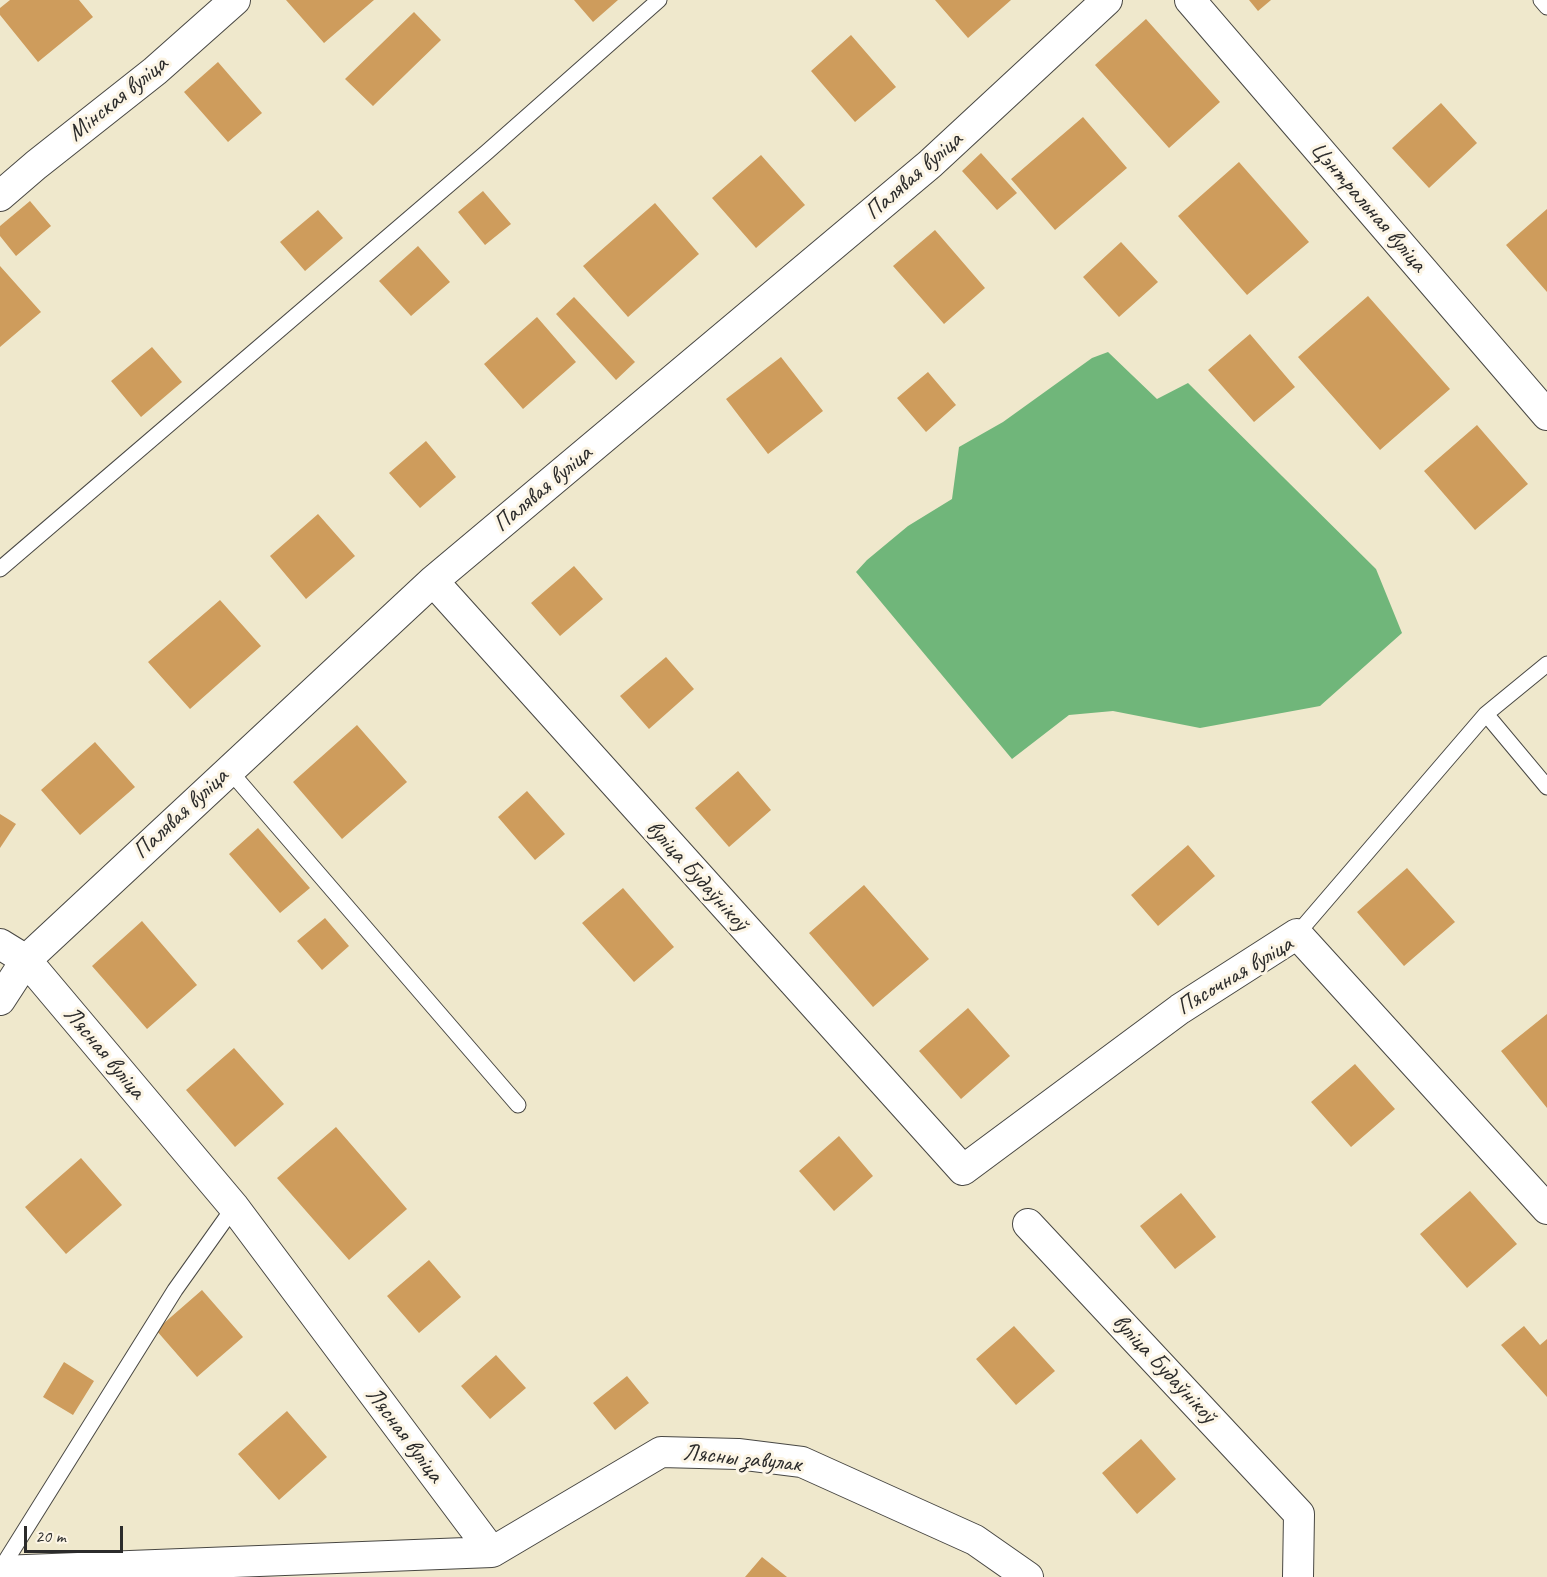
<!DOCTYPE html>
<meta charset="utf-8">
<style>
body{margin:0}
#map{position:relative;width:1547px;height:1577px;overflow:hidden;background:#efe8cc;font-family:Caveat,sans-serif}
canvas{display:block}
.scale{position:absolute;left:24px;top:1526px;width:99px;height:27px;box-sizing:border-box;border:3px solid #2b2b2b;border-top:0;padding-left:8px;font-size:18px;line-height:21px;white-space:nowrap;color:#2b2b2b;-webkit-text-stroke:4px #fcf5e5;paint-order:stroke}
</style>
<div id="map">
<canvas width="1547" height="1577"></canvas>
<div class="scale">20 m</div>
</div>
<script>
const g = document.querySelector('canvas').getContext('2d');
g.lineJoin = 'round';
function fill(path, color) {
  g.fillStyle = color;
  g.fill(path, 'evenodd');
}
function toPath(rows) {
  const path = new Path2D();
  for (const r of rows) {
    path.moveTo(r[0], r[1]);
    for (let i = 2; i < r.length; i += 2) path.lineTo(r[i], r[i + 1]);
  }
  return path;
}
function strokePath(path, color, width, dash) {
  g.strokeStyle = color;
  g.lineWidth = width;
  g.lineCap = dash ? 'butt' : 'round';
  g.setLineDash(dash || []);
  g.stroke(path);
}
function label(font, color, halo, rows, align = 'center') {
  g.font = font + ' Caveat,sans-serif';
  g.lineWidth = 6;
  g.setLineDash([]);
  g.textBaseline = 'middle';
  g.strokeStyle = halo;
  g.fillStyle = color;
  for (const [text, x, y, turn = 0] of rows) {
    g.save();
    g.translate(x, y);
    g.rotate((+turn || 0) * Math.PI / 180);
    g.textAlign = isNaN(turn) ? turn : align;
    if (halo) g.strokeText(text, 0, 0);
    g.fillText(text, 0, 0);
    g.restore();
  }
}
fill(toPath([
 [1108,352,1157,399,1188,383,1376,569,1402,633,1320,706,1200,728,1113,711,1069,715,1012,759,856,572,867,560,908,526,952,499,959,447,1003,422,1092,358]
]), '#70b67a');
fill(toPath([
 [10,0,79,0,93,17,38,62,0,15,0,8],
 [286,0,374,0,324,43],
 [574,0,618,0,593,22],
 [935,0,1011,0,968,38],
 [1249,0,1271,0,1258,11],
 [414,12,441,40,373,106,345,79],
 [1146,19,1220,102,1169,148,1095,65],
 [851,35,896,87,855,122,811,71],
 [218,62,262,113,228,142,184,92],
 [1441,103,1477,143,1429,188,1392,148],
 [1083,117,1127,168,1055,230,1011,179],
 [981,153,1017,193,997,210,962,171],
 [761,155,805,205,756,248,712,198],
 [1239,162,1309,242,1247,295,1178,216],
 [483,191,511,224,485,245,458,212],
 [30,201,51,226,16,256,0,236,0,226],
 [655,203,699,254,628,317,583,266],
 [1547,209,1547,292,1506,245],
 [318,210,343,238,305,271,280,242],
 [935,230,985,288,944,324,893,266],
 [1121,242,1158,282,1119,317,1083,277],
 [418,246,450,282,411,316,379,281],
 [0,266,41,312,0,347],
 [1368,296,1450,389,1380,450,1298,357],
 [574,297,635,362,616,380,556,314],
 [537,317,576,362,523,409,484,364],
 [1250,334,1295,387,1254,422,1208,370],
 [152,347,182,382,141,417,111,381],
 [781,357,823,411,768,454,726,399],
 [928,372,956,405,926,432,897,398],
 [1477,425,1528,484,1475,530,1424,471],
 [426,441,456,477,420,508,389,473],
 [318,514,355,556,306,599,270,556],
 [574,566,603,599,560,636,531,603],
 [220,600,261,646,190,709,148,662],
 [666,657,694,689,649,729,620,696],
 [357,725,407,782,342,839,293,782],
 [95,742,135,787,80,835,41,790],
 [738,771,771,810,729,847,695,808],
 [527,791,565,834,535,860,498,817],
 [0,814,16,824,0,848],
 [258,828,310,888,280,913,229,854],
 [1188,845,1215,876,1158,926,1131,895],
 [1407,868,1455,922,1404,966,1357,912],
 [864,885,929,959,873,1007,809,933],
 [623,888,674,947,634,982,582,923],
 [325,918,349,946,322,970,297,941],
 [142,921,197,985,147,1029,92,966],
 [968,1008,1010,1056,961,1099,919,1051],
 [1547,1014,1547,1108,1501,1051],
 [234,1048,284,1104,235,1147,186,1090],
 [1355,1064,1395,1109,1351,1147,1311,1102],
 [336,1127,407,1209,349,1260,277,1178],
 [839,1136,873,1176,834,1211,799,1171],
 [81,1158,122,1205,66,1254,25,1207],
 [1470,1191,1517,1244,1467,1288,1420,1234],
 [1181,1193,1216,1237,1175,1269,1140,1226],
 [429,1260,461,1297,419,1333,387,1296],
 [202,1290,243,1337,197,1377,156,1330],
 [1014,1326,1055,1371,1016,1405,976,1359],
 [1524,1326,1540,1345,1547,1339,1547,1397,1501,1345],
 [496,1355,526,1388,490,1419,461,1386],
 [64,1362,94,1381,73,1415,43,1397],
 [627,1376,649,1403,615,1430,593,1403],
 [287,1411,327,1457,279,1500,238,1454],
 [1141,1439,1176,1479,1137,1514,1102,1473],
 [762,1557,787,1577,745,1577]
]), '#ce9c5c');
const lane = toPath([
 [1541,0,1547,7],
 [0,569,487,152,659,0],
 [1486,714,1547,787],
 [229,770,518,1105],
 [1297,934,1486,714,1547,664],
 [0,1570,175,1290,234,1207]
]);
const street = toPath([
 [1190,0,1547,415],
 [0,196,36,165,155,71,235,0],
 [433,581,963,1170,1180,1009,1297,934,1547,1209],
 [0,944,26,960,234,1207,492,1552,0,1571],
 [0,1000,26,960,433,581,930,164,1107,0],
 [1028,1224,1299,1514,1298,1577],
 [492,1552,661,1452,738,1454,802,1462,975,1540,1028,1577]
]);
strokePath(lane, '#484743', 17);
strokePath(street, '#484743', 32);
strokePath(lane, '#fff', 15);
strokePath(street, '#fff', 30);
label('24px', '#2b2b2b', '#fcf5e5', [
 ["Мінская вуліца",118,99,-39],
 ["Палявая вуліца",914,176,-41],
 ["Цэнтральная вуліца",1368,207,49],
 ["Палявая вуліца",543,489,-40],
 ["Палявая вуліца",181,814,-43],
 ["вуліца Будаўнікоў",697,876,48],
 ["Пясочная вуліца",1235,976,-31],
 ["Лясная вуліца",104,1053,50],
 ["вуліца Будаўнікоў",1164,1369,47],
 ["Лясная вуліца",404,1435,53],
 ["Лясны завулак",742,1459,6]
]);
</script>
